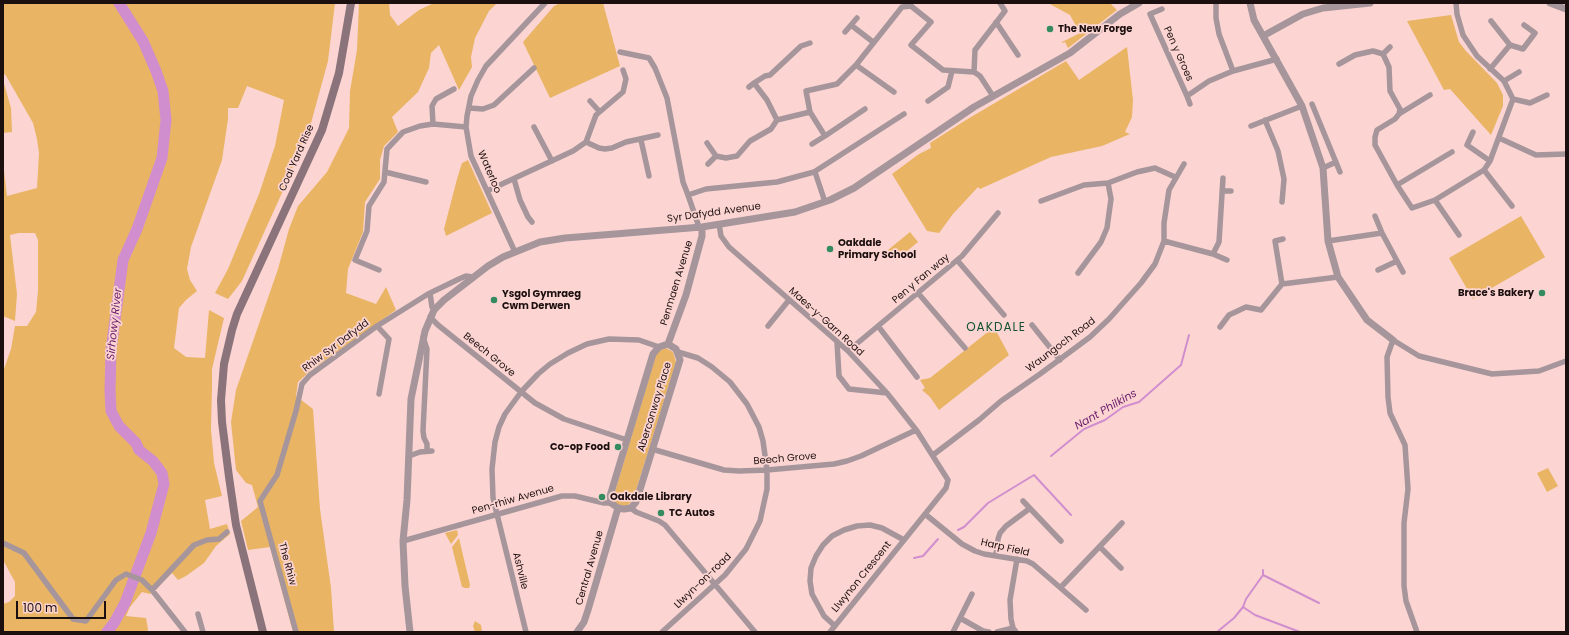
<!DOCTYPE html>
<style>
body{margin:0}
#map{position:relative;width:1569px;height:635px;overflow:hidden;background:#fcd5d2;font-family:Poppins,sans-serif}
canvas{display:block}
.frame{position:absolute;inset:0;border:4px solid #1c0f0f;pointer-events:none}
.scale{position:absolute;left:16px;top:601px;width:90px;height:18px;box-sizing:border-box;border:2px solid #1c0f0f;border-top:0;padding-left:5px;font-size:12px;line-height:14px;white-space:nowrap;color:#1c0f0f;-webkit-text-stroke:3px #fcd5d2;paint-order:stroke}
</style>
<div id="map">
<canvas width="1569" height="635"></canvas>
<div class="frame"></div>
<div class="scale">100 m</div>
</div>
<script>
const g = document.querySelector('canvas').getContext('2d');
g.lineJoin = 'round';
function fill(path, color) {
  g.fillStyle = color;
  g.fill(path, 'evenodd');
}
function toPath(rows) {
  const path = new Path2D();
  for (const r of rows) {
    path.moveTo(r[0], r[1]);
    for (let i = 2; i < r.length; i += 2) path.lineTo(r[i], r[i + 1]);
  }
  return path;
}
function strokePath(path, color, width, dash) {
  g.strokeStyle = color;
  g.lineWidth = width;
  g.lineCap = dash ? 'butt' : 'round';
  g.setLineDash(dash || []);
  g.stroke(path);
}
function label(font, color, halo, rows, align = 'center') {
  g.font = font + ' Poppins,sans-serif';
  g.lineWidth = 3.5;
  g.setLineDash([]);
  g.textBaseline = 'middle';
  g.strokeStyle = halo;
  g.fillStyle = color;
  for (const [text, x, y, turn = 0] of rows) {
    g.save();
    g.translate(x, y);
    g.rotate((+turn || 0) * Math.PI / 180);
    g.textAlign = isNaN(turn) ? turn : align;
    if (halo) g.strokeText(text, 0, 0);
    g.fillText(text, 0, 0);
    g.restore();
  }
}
fill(toPath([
 [3,3,335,3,328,61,311,123,286,184,242,281,228,299,215,293,228,269,259,194,275,146,284,100,247,86,238,108,228,108,228,119,222,160,191,247,187,269,190,280,197,291,186,300,179,308,174,348,186,357,205,358,209,310,224,318,212,369,212,386,211,429,214,463,222,496,205,500,210,529,227,524,230,534,216,546,204,563,186,576,178,580,172,573,150,594,142,592,130,607,126,616,146,618,148,629,147,632,3,632,3,604,9,602,15,596,15,582,3,560,3,372,11,349,15,326,27,326,36,312,38,291,38,240,35,233,19,233,10,235,17,294,15,321,3,316,3,162,7,196,37,188,39,153,37,139,33,123,5,74,3,76],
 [359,3,389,3,390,15,398,26,419,10,434,3,497,3,489,11,475,38,471,57,472,67,459,90,439,45,431,53,429,68,418,92,392,117,398,132,384,146,380,160,380,179,365,202,363,232,348,269,346,293,376,304,386,287,396,310,310,371,298,382,296,396,313,409,320,509,331,588,334,632,293,632,270,547,248,550,241,521,258,507,252,485,246,483,236,470,231,422,236,390,278,269,289,229,298,206,327,172,349,128,350,91,357,50],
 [560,3,603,3,620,66,550,98,523,42,554,6],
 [1048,3,1110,3,1117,10,1068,48,1065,42,1062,43,1062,42,1080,33,1070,15],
 [1451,15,1459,42,1466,51,1497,83,1503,95,1503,106,1491,135,1450,89,1444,90,1407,21],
 [1127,47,1133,100,1132,117,1125,132,1130,134,1102,146,1051,157,980,189,978,187,953,214,939,233,927,231,892,174,919,154,931,148,930,143,966,120,1066,61,1079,80],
 [3,80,11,108,12,132,3,133],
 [468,160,492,213,446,236,444,229,457,179,462,163],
 [1521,216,1545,257,1473,299,1449,258],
 [910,232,918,242,896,260,888,250],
 [994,327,1009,355,939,410,930,397,922,390,925,388,920,380,930,378],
 [666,348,673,352,676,362,633,500,627,506,617,505,613,498,656,355,660,350],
 [1548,468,1558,486,1547,492,1537,473],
 [457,530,458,535,451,544,445,533],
 [459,538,470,585,469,588,465,588,462,587,452,547],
 [475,621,481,625,482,632,475,632,473,626]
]), '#e9b463');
strokePath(toPath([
 [1051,456,1084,429,1105,420,1123,407,1139,402,1181,365,1189,335],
 [958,530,964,527,988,503,1034,475,1071,515],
 [914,558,923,556,938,539],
 [1263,575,1319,603],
 [1243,607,1255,615,1300,632],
 [1217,632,1234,618,1243,607,1246,599,1263,575,1263,570]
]), '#d18ecf', 2);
strokePath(toPath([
 [107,632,114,623,125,603,151,533,164,484,162,473,153,461,139,450,136,443,119,426,111,411,110,391,111,350,123,260,137,229,162,158,166,120,163,91,156,71,143,41,119,3]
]), '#d18ecf', 11);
strokePath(toPath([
 [1216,3,1216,18,1219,34,1233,71],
 [1162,9,1150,14,1187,96,1209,81,1233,71,1277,59],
 [996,22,1018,55],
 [851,25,857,18],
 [845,32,851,25,873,42],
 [1510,45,1523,49,1535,33,1524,25],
 [620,52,649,58,655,68,667,98,683,182,688,195,699,227],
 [1383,54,1390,47],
 [1339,64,1355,55,1373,51,1383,54,1389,67,1390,91,1400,109,1399,114],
 [856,65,894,92],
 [1490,69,1510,45,1491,21],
 [974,72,975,50,1005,11,1000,3],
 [1504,81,1519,72],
 [754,83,765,76,770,75,801,46,810,43],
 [749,87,754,83,767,100,777,120],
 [1430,95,1399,114,1395,119,1377,130,1375,137,1375,145,1397,185,1452,152],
 [1187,96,1190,104],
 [1513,99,1530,103,1547,95],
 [590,101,599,111],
 [928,101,948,87,952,71],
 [1312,104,1340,172],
 [469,108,483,109,494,105,534,68],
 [810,112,825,136,865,109],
 [777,120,810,112,806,91,837,84,856,65,902,7,911,6,931,22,911,45,943,70,974,72,980,76,993,96],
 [1265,120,1278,151,1284,179,1282,202],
 [433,124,432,106,436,99,454,89],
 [1251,126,1302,106],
 [534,127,552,161],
 [1473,132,1467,145,1490,161],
 [1499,138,1536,155,1566,154],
 [641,140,649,176],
 [586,142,596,115,623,92,626,79,623,70],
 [707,143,716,156,726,158,737,156,750,141,771,129,777,120],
 [812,144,825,136],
 [708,164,716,156],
 [1323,168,1336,162],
 [1484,170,1512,206],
 [385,172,426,182],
 [815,172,825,202],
 [514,179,520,200,528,217,532,222],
 [1397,185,1412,208,1435,200,1484,170,1490,161,1513,99,1504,81,1477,56,1463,35,1457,14,1456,3],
 [487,191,573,151,586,142,599,148,605,149,612,148,626,142,658,135],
 [1222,191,1231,191],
 [688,195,706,189,777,182,814,172,904,114],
 [1435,200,1459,235],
 [1041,201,1084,185,1108,183,1137,172,1155,168,1175,177],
 [1375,216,1382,233],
 [719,224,721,236,729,247,848,351,887,393,917,431,948,480,946,488,830,632],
 [1164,241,1213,254,1219,242,1223,178],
 [1328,241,1382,233,1403,272],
 [515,252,471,156,466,127,467,116,471,96,478,80,486,66,545,3],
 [1213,254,1227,260],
 [957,260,1004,315],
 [379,270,355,260,367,231,369,206,384,182,387,149,403,132,420,126,433,124,466,127],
 [1378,270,1397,261],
 [1078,273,1101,242,1107,228,1111,199,1108,183],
 [1282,284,1275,241,1283,239],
 [430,293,432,307,434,310],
 [918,293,965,348],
 [430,317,438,325,535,403,564,419,627,440],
 [1032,325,1060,360],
 [377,326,389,339,379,394],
 [768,326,789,300],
 [878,326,917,377],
 [1220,327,1229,315,1246,307,1261,310,1282,284,1338,277],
 [423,337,427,349,423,431,424,438,427,444,427,451],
 [837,342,839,376,849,389,887,393],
 [848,351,962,256,998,213],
 [652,449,724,470,739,471,767,470,834,464,847,461,861,456,916,430],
 [933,455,979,420,1001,401,1040,374,1090,337,1109,319,1141,283,1155,264,1164,241,1164,223,1169,190,1184,164],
 [409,456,420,452,432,451],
 [1023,501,1061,541],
 [631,508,636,512,659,521,665,525,755,632],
 [925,514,962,544,975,551,984,554,1027,561,1033,564,1086,610],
 [403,541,562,496,575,496,604,503,611,503],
 [3,543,24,553,73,619,86,621,116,580,126,574,142,580,152,590,185,632],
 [1100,547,1121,568],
 [996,555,998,539,1000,533,1006,526,1029,509],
 [1061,587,1122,523],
 [152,590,194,545,207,540,219,539,227,532],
 [198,614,203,632],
 [960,618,983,631,989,632],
 [835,626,824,616,812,594,810,581,811,568,816,556,823,545,832,536,844,530,857,526,870,525,882,528,904,540],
 [296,632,260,501,277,475,296,411,302,384,310,375,377,326,428,294,459,279,466,276,472,277],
 [526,632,493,498,492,469,495,442,499,427,505,414,521,392,538,374,550,364,568,353,587,344,609,339,639,340,659,347],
 [662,632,725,575,746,549,760,521,767,489,767,470,763,441,759,427,747,404,730,382,712,367,698,358,678,352],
 [953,632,972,594],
 [997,632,1013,628],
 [1016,632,1013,628,1011,619,1010,600,1017,559],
 [1417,632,1406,601,1404,586,1404,523,1408,489,1405,445,1390,413,1388,397,1387,357,1393,340,1419,356,1492,374,1539,371,1566,361]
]), '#a6969c', 5.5);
strokePath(toPath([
 [1250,3,1254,20,1302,106,1323,168,1328,241,1338,277,1367,320,1393,340],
 [1550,3,1566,9],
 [1263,36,1303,14,1323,8,1370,3],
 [668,344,676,349,680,360,638,496,636,502,631,508,624,509,618,508,611,503,610,496,653,354,659,347,668,344],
 [668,344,686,295,702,236,702,227],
 [410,632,405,586,403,541,407,500,411,399,425,331,434,310,444,300,488,266,503,257,540,242,565,238,702,227,795,212,830,200,854,188,974,107,1070,53,1120,14,1139,3],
 [577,632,584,622,588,610,618,508]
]), '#a6969c', 7);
strokePath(toPath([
 [263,632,236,525,229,477,222,422,221,400,224,364,232,330,237,314,322,130,339,73,351,3]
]), '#8a737b', 8);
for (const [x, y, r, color] of [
 [1050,29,4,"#348b5f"],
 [830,249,4,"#348b5f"],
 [1542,293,4,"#348b5f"],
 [494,300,4,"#348b5f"],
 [618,447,4,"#348b5f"],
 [602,497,4,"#348b5f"],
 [661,513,4,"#348b5f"]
]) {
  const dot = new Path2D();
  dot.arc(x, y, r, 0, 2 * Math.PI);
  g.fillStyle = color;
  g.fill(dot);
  strokePath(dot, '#fcd5d2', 1.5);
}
label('bold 10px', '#1c0f0f', '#fcd5d2', [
 ["The New Forge",1058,29],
 ["Oakdale",838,243],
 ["Primary School",838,255],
 ["Brace's Bakery",1534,293,"right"],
 ["Ysgol Gymraeg",502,294],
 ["Cwm Derwen",502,306],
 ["Co-op Food",610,447,"right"],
 ["Oakdale Library",610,497],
 ["TC Autos",669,513]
], 'left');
label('10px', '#1c0f0f', '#fcd5d2', [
 ["Pen y Groes",1178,54,66],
 ["Coal Yard Rise",297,158,-66],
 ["Waterloo",489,172,67],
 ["Syr Dafydd Avenue",714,213,-8],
 ["Pen y Fan way",921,279,-40],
 ["Penmaen Avenue",677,283,-73],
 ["Maes-y-Garn Road",826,322,42],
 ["Waungoch Road",1061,345,-37],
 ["Rhiw Syr Dafydd",336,346,-37],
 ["Beech Grove",489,355,39],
 ["Aberconway Place",655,407,-73],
 ["Beech Grove",785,459,-5],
 ["Pen-rhiw Avenue",513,500,-16],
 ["Harp Field",1005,548,13],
 ["The Rhiw",287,564,75],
 ["Central Avenue",590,568,-74],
 ["Ashville",520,571,76],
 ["Llwynon Crescent",862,577,-51],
 ["Llwyn-on-road",703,581,-44]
]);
label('italic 11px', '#6a1b6b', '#fcd5d2', [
 ["Sirhowy River",115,324,-84],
 ["Nant Philkins",1106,410,-30]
]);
g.letterSpacing = '1px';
label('12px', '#125133', '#fcd5d2', [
 ["OAKDALE",996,328]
]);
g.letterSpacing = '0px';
</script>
